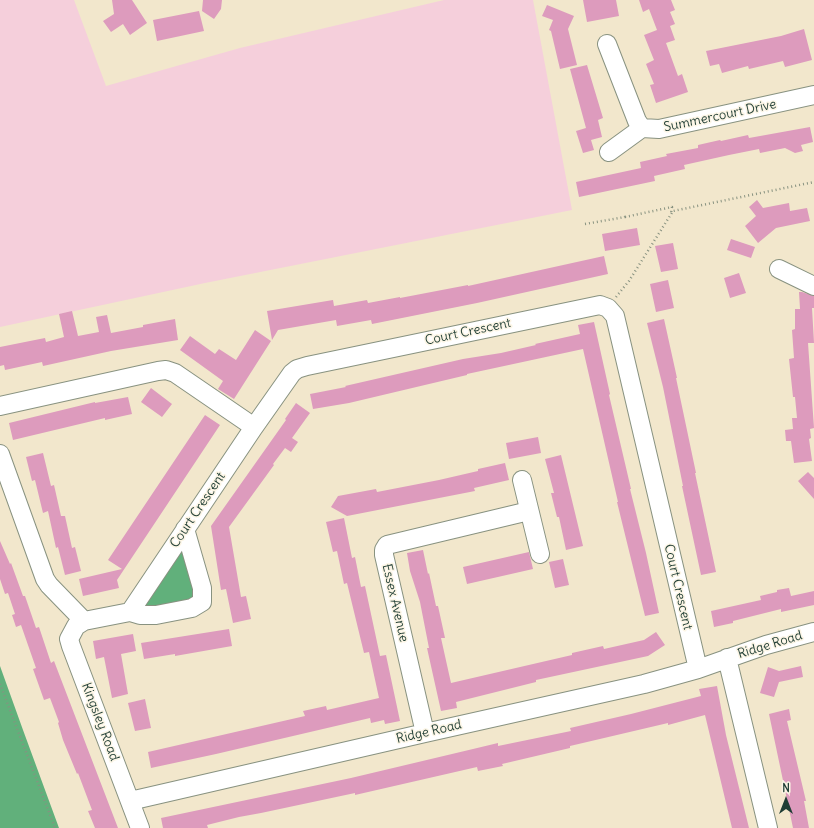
<!DOCTYPE html>
<style>
body{margin:0}
#map{position:relative;width:814px;height:828px;overflow:hidden;background:#f2e7cc;font-family:Delius,sans-serif}
canvas{display:block}
.north{position:absolute;left:766px;top:780px;width:40px;height:40px;-webkit-text-stroke:3px #fcf5e5;paint-order:stroke;rotate:0deg;font-size:11px;font-weight:700;line-height:16px;text-align:center;color:#1f3d34}
.north::after{content:'';display:block;margin:auto;width:14px;height:18px;background:#1f3d34;clip-path:polygon(50% 0,100% 100%,50% 72%,0 100%)}
</style>
<div id="map">
<canvas width="814" height="828"></canvas>
<div class="north">N</div>
</div>
<script>
const g = document.querySelector('canvas').getContext('2d');
g.lineJoin = 'round';
function fill(path, color) {
  g.fillStyle = color;
  g.fill(path, 'evenodd');
}
function toPath(rows) {
  const path = new Path2D();
  for (const r of rows) {
    path.moveTo(r[0], r[1]);
    for (let i = 2; i < r.length; i += 2) path.lineTo(r[i], r[i + 1]);
  }
  return path;
}
function strokePath(path, color, width, dash) {
  g.strokeStyle = color;
  g.lineWidth = width;
  g.lineCap = dash ? 'butt' : 'round';
  g.setLineDash(dash || []);
  g.stroke(path);
}
function label(font, color, halo, rows, align = 'center') {
  g.font = font + ' Delius,sans-serif';
  g.lineWidth = 3;
  g.setLineDash([]);
  g.textBaseline = 'middle';
  g.strokeStyle = halo;
  g.fillStyle = color;
  for (const [text, x, y, turn = 0] of rows) {
    g.save();
    g.translate(x, y);
    g.rotate((+turn || 0) * Math.PI / 180);
    g.textAlign = isNaN(turn) ? turn : align;
    if (halo) g.strokeText(text, 0, 0);
    g.fillText(text, 0, 0);
    g.restore();
  }
}
fill(toPath([
 [0,0,74,0,106,86,240,48,444,0,533,0,572,210,205,283,0,327]
]), '#f5cfdb');
fill(toPath([
 [181,544,196,590,193,600,157,609,139,606],
 [0,666,23,730,59,828,0,828]
]), '#61b07b');
fill(toPath([
 [112,0,132,0,147,23,130,35,123,24,111,32,103,21,114,14],
 [203,0,222,0,221,9,214,19,202,11],
 [583,0,616,0,619,16,587,22],
 [639,0,671,0,675,10,670,12,675,24,670,26,675,40,666,43,678,76,682,74,688,92,656,103,650,85,654,84,646,64,654,60,644,35,657,30,649,9,643,12],
 [547,5,574,16,568,29,577,65,560,69,551,31,549,30,553,20,542,16],
 [199,11,204,31,157,41,153,20],
 [804,29,812,60,785,67,783,61,749,69,748,66,722,73,719,64,710,66,706,51,781,36],
 [587,65,603,118,598,120,602,137,591,140,594,150,583,153,576,131,586,128,570,69],
 [810,127,813,142,801,145,803,151,795,153,785,148,760,153,759,149,729,155,684,165,685,169,654,176,655,181,579,197,576,182,641,168,640,162,667,156,666,154,698,148,698,145,720,140,721,141,748,135,749,138],
 [757,200,763,208,789,203,790,211,807,208,810,221,776,228,758,243,745,226,756,216,749,207],
 [637,228,640,245,605,251,602,234],
 [731,239,755,247,751,258,727,250],
 [673,243,678,269,661,272,655,246],
 [604,256,608,274,477,303,372,324,371,320,337,326,336,320,278,330,272,340,267,311,333,300,334,306,367,300,368,303,400,297,400,298,468,285,468,286],
 [739,273,746,293,730,298,724,278],
 [668,280,674,308,656,312,650,284],
 [799,292,802,292,814,296,814,308,812,308,814,343,808,343,814,428,810,429,811,438,809,439,812,461,794,463,791,441,786,441,785,430,793,429,792,418,797,418,795,397,793,397,789,359,794,358,792,330,795,329,795,309,800,309],
 [72,311,78,336,99,332,96,317,107,315,111,333,143,327,143,325,175,319,178,340,111,351,43,366,42,362,5,370,4,365,0,366,0,347,45,338,46,342,64,337,59,314],
 [664,319,677,378,676,378,696,473,695,473,716,572,701,575,682,486,683,486,663,387,647,323],
 [594,322,610,394,609,395,631,489,630,489,646,553,659,613,645,616,617,502,618,502,583,349,467,374,467,375,349,403,313,409,310,394,346,387,345,386,463,359,501,353,536,345,535,344,580,334,578,325],
 [255,330,271,341,234,399,218,389,223,381,180,350,190,336,215,354,219,349,236,360],
 [151,388,172,404,162,417,141,402],
 [128,397,132,414,105,420,105,418,13,440,9,423,95,402,95,403],
 [296,403,310,413,292,438,298,442,291,452,285,448,273,464,274,465,229,527,241,597,246,596,251,619,233,623,226,589,221,590,211,526,286,420,285,419],
 [205,415,220,425,117,580,119,588,83,596,79,579,122,569,108,560],
 [538,437,541,453,509,459,506,443],
 [43,453,51,486,54,485,61,516,65,516,72,548,75,547,81,571,65,575,58,547,56,548,48,511,43,513,35,480,32,481,26,457],
 [561,455,583,546,566,550,559,517,557,517,551,493,554,493,545,459],
 [505,463,509,480,474,488,475,491,347,516,331,507,338,496,376,489,377,492,439,480,478,471,478,469],
 [808,472,814,478,814,499,798,481],
 [344,518,352,558,355,557,361,587,365,586,380,656,386,655,400,721,385,724,384,720,371,723,370,718,216,754,151,768,148,752,305,716,303,711,326,706,327,710,379,698,369,652,364,653,347,583,344,584,337,551,333,552,326,522],
 [0,541,10,564,11,563,23,596,25,596,36,628,39,627,51,663,54,661,118,828,95,828,88,811,92,810,78,773,77,774,63,740,58,723,59,722,50,698,44,700,33,669,36,668,21,625,16,627,12,615,15,614,8,593,5,594,0,579],
 [423,550,428,574,429,573,436,606,438,606,445,638,441,638,451,683,572,655,572,653,603,646,604,649,644,640,656,632,665,645,648,656,536,680,536,682,456,702,457,708,441,711,427,648,429,648,420,602,410,571,407,553],
 [529,552,533,569,467,584,463,567],
 [563,559,569,585,555,588,549,562],
 [789,588,791,596,814,591,814,605,781,612,781,609,733,621,733,623,714,627,711,611,761,600,760,596,777,592,777,590],
 [229,629,232,646,175,656,175,654,144,659,141,643],
 [133,634,136,651,121,654,128,694,112,698,104,657,96,659,93,641],
 [801,666,803,677,779,682,774,697,760,693,768,667,779,671],
 [717,686,726,735,749,828,732,828,705,715,668,725,668,723,570,746,570,748,502,764,503,766,478,771,477,767,355,795,355,793,261,813,239,817,207,825,208,828,163,828,161,818,351,778,473,749,498,743,498,746,571,731,570,728,631,714,701,696,699,689],
 [145,699,151,728,135,731,128,703],
 [789,709,791,720,787,721,806,801,804,801,809,828,793,828,769,714]
]), '#dd9bbd');
const minor = toPath([
 [607,44,637,121,642,128],
 [609,152,642,128,659,129,814,95],
 [779,269,814,286],
 [0,406,158,371,166,370,175,373,254,427],
 [0,454,45,579,49,585,84,621],
 [522,480,540,554],
 [130,612,140,615,156,615,192,608,202,602,202,588,185,529],
 [727,658,768,828],
 [425,733,384,555,384,550,387,545,529,511],
 [130,801,425,733,644,684,698,669,766,645,814,632],
 [140,828,71,646,69,639,76,626,84,621,130,612,254,427,292,373,297,369,307,366,600,305,608,308,615,316,698,669]
]);
strokePath(minor, '#889280', 20);
strokePath(toPath([
 [625,217,672,207,671,213],
 [585,224,625,217,625,215],
 [616,297,629,281,673,211,814,182],
 [0,684,55,828]
]), '#889280', 2.5, [1, 3]);
strokePath(minor, '#fff', 18);
label('13px', '#1f3d34', '#fcf5e5', [
 ["Summercourt Drive",720,116,-12],
 ["Court Crescent",468,332,-12],
 ["Court Crescent",198,510,-56],
 ["Court Crescent",678,587,77],
 ["Essex Avenue",395,603,77],
 ["Ridge Road",770,645,-17],
 ["Kingsley Road",100,722,69],
 ["Ridge Road",429,732,-13]
]);
</script>
